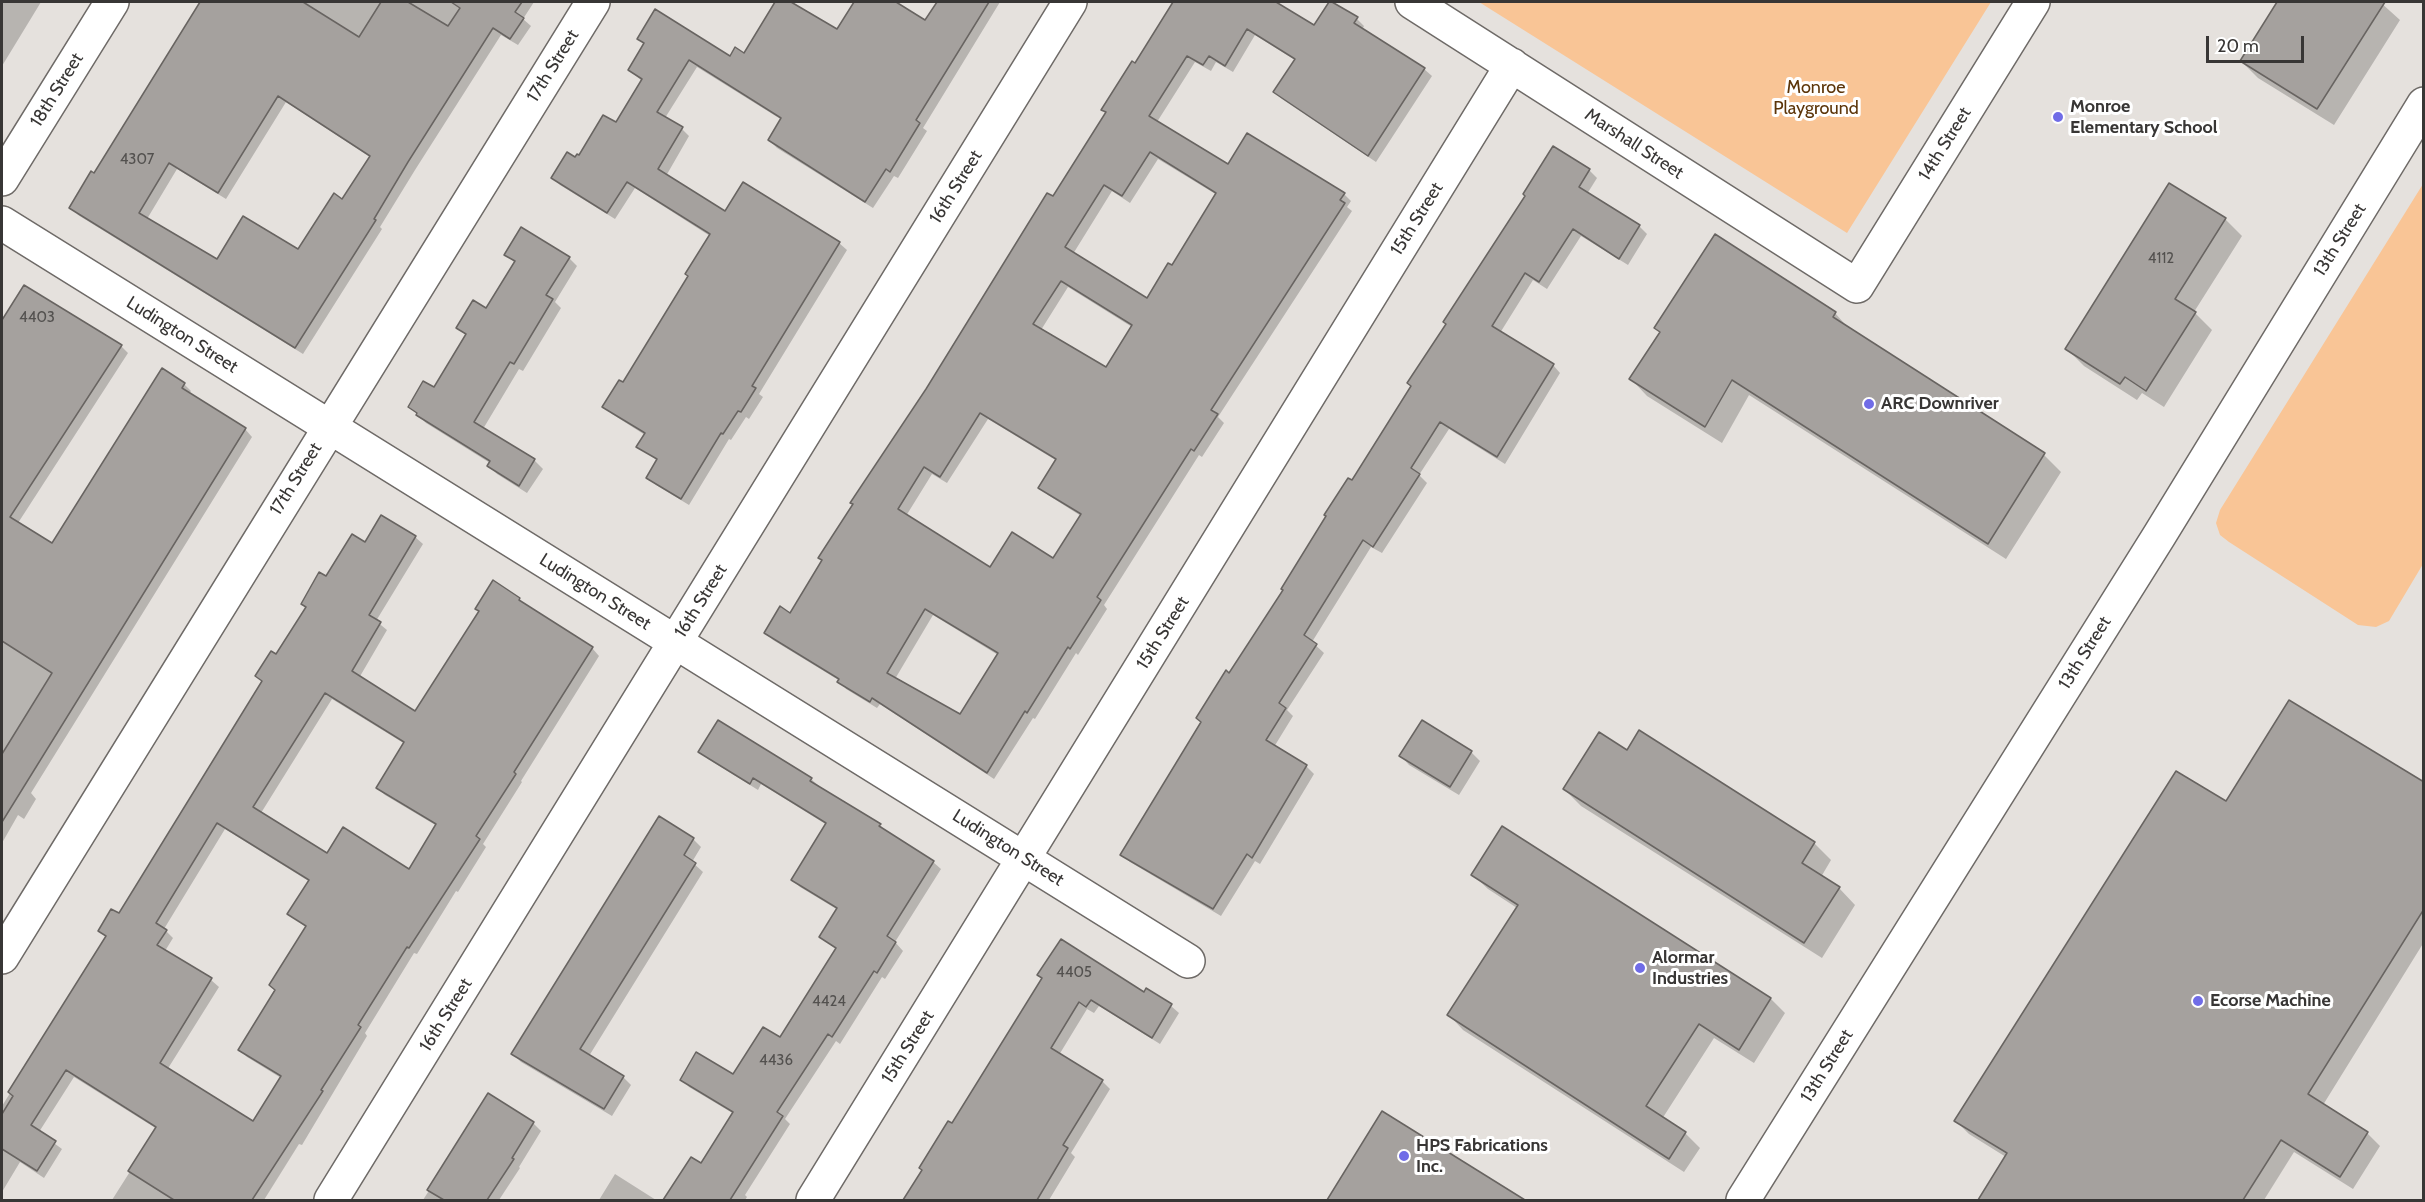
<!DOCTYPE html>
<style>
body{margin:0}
#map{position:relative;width:2425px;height:1202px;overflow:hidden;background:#e5e1dd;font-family:Cabin,sans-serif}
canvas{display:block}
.frame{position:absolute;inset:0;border:3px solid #383635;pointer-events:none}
.scale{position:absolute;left:2206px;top:36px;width:98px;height:27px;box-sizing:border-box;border:3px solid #383635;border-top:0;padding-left:8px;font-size:18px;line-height:21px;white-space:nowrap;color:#383635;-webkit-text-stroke:4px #fff;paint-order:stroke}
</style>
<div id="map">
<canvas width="2425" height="1202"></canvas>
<div class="frame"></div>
<div class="scale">20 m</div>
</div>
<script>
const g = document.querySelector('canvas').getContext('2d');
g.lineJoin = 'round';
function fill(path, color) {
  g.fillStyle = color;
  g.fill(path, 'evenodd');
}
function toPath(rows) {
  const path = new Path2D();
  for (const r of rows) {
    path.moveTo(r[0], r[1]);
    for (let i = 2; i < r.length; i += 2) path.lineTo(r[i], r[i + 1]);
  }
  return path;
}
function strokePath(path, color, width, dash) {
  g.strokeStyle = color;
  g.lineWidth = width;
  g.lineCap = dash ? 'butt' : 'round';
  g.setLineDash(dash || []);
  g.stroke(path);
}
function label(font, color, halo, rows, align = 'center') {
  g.font = font + ' Cabin,sans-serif';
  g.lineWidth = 6;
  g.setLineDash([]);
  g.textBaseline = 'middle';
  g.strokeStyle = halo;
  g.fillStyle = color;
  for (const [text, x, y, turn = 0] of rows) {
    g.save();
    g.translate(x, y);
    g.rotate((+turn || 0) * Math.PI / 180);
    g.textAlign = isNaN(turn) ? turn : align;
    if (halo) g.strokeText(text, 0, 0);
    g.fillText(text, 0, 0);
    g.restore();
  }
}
fill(toPath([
 [1479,2,1991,2,1847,233],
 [2423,184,2423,564,2389,621,2376,627,2358,625,2229,542,2220,535,2216,523,2220,510]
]), '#f9c596');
fill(toPath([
 [2,2,41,2,2,66],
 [201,2,534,2,523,19,531,26,518,45,501,35,415,170,380,227,382,229,303,354,78,215,71,207,95,175],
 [286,102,370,157,343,201,299,251,217,261,147,219,177,169,226,199],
 [777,2,788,2,837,32,856,2,893,2,926,22,938,2,1000,2,923,128,927,131,898,178,894,176,873,208,777,148,769,140,782,120,697,67,665,118,682,129,689,136,666,176,726,213,839,243,847,250,759,394,763,397,749,419,746,417,731,440,729,439,689,505,656,485,648,478,658,461,638,447,645,435,612,414,604,407,623,385,689,277,710,236,635,188,615,219,560,185,552,177,579,157,616,124,642,81,629,70,645,45,638,38,731,58,744,55],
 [1175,2,1273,2,1315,27,1357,19,1364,26,1362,30,1424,69,1432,76,1376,162,1282,99,1275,92,1295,60,1255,35,1233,72,1216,62,1211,71,1195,62,1157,122,1228,166,1344,194,1351,201,1347,207,1352,211,1218,417,1224,423,1202,457,1199,455,1104,605,1107,609,1078,655,1076,653,1035,719,1033,718,994,779,880,704,877,708,846,689,840,681,773,640,765,632,790,615,1107,113,1103,109,1136,65],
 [1158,159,1217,195,1173,267,1147,300,1073,254,1112,191,1130,203],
 [1068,287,1132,327,1106,369,1041,330],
 [988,419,1057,461,1040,488,1048,495,1081,516,1053,560,990,569,906,516,932,474,947,483],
 [933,615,998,655,960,716,895,679],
 [2279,2,2380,2,2400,20,2334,125,2258,78,2241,61],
 [1554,148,1589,170,1597,178,1587,194,1639,226,1647,234,1628,265,1581,236,1547,289,1533,280,1500,333,1553,365,1560,373,1505,464,1449,429,1419,475,1427,483,1382,553,1371,547,1312,642,1324,653,1287,710,1293,716,1274,747,1306,766,1314,774,1260,864,1255,861,1221,916,1130,862,1122,854,1230,675,1413,386],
 [2225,219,2242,236,2194,312,2212,330,2164,407,2142,393,2137,400,2084,366,2067,349],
 [506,254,569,258,577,266,555,302,561,308,523,371,519,369,483,429,535,461,543,469,527,493,497,474,489,466,490,463,426,423,410,407,434,389,466,335,458,327,487,310,515,263],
 [24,287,121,346,128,353,18,523,52,545,184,384,191,391,189,394,245,429,252,437,31,793,36,799,24,819,18,815,2,843,2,618,5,613,2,611,2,325],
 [1835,313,1851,331,2044,455,2061,472,2006,559,1749,395,1722,443,1647,396,1631,379,1661,333,1655,328],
 [415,537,423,544,376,621,387,630,359,678,415,713,519,599,526,606,592,648,599,656,521,781,522,782,483,844,486,847,458,892,456,891,417,954,414,953,365,1033,367,1036,302,1145,299,1144,264,1200,112,1200,157,1129,74,1077,39,1132,62,1149,44,1178,20,1162,2,1192,2,1106,107,938,100,931,119,915,263,682,257,676,277,656,307,608,302,604,326,579,365,544],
 [332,699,405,744,377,788,385,795,437,826,409,871,327,855,261,813],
 [225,829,310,882,289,914,307,928,276,991,240,1050,247,1057,281,1078,253,1123,167,1070,219,987,211,980,165,951,173,938,164,929],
 [1640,733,1814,843,1831,860,1821,877,1839,888,1855,905,1822,958,1581,806,1564,789,1627,752],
 [700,751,811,779,819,786,880,825,887,833,933,862,941,869,895,942,903,951,885,979,882,977,840,1044,836,1041,785,1119,790,1124,745,1195,747,1197,745,1200,665,1200,692,1159,701,1166,734,1114,689,1087,682,1079,733,1076,780,1039,837,950,821,937,838,910,800,887,793,880,827,825,761,784,758,790,708,759],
 [1471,752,1480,761,1459,795,1409,765,1401,756],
 [2424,784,2424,942,2323,1105,2367,1133,2380,1146,2353,1189,2294,1152,2264,1200,1979,1200,2006,1157,1969,1134,1956,1121,2227,803],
 [693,839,701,847,692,862,703,872,589,1056,623,1077,631,1085,612,1116,521,1062,513,1054],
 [1473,875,1771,999,1785,1013,1754,1063,1714,1038,1662,1119,1685,1133,1700,1148,1684,1172,1463,1030,1449,1015,1517,908,1488,889],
 [1039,975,1145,994,1147,990,1171,1006,1179,1013,1160,1044,1099,1006,1094,1013,1087,1009,1059,1055,1102,1081,1110,1089,1071,1153,1075,1157,1049,1200,905,1200,1043,979],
 [489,1096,533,1123,541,1131,519,1167,520,1168,499,1200,423,1200],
 [1383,1113,1523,1200,1329,1200],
 [615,1174,656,1200,599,1200]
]), '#0003');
const building = toPath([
 [200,2,303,2,359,37,381,2,408,2,448,26,460,8,451,2,522,2,515,12,524,18,510,39,493,28,408,162,374,219,376,220,295,348,69,208,91,171,94,173,200,2],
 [278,96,370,156,342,199,334,193,298,249,243,216,217,259,139,213,169,163,218,193,278,96],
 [775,2,791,2,837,29,854,2,896,2,925,20,937,2,989,2,916,120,920,123,890,172,886,169,865,202,768,140,781,118,689,60,657,112,683,127,658,169,725,211,743,182,840,242,752,386,756,388,741,412,738,411,723,434,721,433,681,499,646,478,657,459,636,447,645,433,602,407,619,380,623,382,688,276,685,274,710,234,627,182,607,213,551,178,567,152,575,157,577,154,579,155,603,115,616,122,642,79,628,70,644,43,637,39,655,9,730,56,735,47,744,53,775,2],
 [1173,2,1276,2,1314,25,1329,2,1332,2,1358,17,1354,23,1425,68,1368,156,1273,92,1295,59,1247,29,1225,66,1209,56,1203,65,1187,56,1149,116,1228,164,1247,133,1345,193,1340,200,1345,203,1211,410,1218,414,1194,451,1191,449,1097,597,1101,600,1070,649,1068,647,1027,713,1025,711,987,773,872,698,870,702,837,682,839,679,764,633,780,606,790,613,822,560,818,558,853,504,850,503,926,389,1047,193,1053,196,1106,112,1101,110,1132,61,1135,63,1173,2],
 [1150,152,1216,193,1172,265,1168,263,1147,298,1065,247,1104,185,1122,196,1150,152],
 [1061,281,1132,325,1106,367,1033,324,1061,281],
 [980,413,1056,459,1038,488,1081,514,1053,558,1012,532,990,567,898,509,924,467,940,477,980,413],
 [925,609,998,653,960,714,887,673,925,609],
 [2277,2,2385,2,2317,109,2240,61,2277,2],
 [1553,146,1590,169,1579,187,1640,225,1619,259,1573,229,1539,282,1525,273,1492,326,1554,364,1497,457,1440,422,1411,468,1420,474,1373,547,1363,540,1304,635,1317,644,1279,703,1286,708,1266,740,1307,765,1252,858,1247,854,1213,909,1120,855,1201,722,1196,718,1226,670,1229,673,1283,590,1281,589,1326,516,1324,515,1348,478,1352,480,1411,386,1407,383,1446,324,1443,322,1525,196,1523,194,1553,146],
 [2169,183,2226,218,2175,299,2196,312,2146,391,2125,377,2120,384,2065,349,2169,183],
 [521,227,570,257,546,295,553,299,514,364,510,362,474,422,535,459,519,486,487,466,490,461,416,415,417,413,408,407,423,381,434,387,466,334,456,328,473,300,486,308,515,261,504,255,521,227],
 [1715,234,1836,312,1833,317,2045,453,1988,544,1732,380,1705,427,1629,379,1660,332,1654,328,1715,234],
 [24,285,122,345,10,517,52,543,162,368,185,383,182,388,246,428,2,822,2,754,52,673,2,641,2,320,24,285],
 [381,515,416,536,369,615,381,622,352,671,415,711,479,611,475,609,493,580,520,598,519,600,593,647,514,772,516,774,476,836,480,839,409,948,407,947,358,1025,361,1027,321,1090,323,1091,252,1200,174,1200,128,1171,156,1127,66,1070,31,1125,56,1141,37,1171,2,1149,2,1114,13,1096,8,1092,106,936,98,931,111,909,119,913,262,681,255,676,271,651,276,654,306,607,301,604,319,572,326,576,352,534,365,542,381,515],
 [325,693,404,742,376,788,436,824,409,869,343,827,327,853,253,807,325,693],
 [217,823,309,880,287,914,306,926,269,985,275,990,238,1050,281,1076,253,1121,160,1063,212,978,157,945,167,930,156,923,217,823],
 [2289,700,2424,782,2424,909,2308,1094,2368,1132,2340,1177,2281,1140,2243,1200,1978,1200,2007,1153,1954,1121,2176,771,2226,801,2289,700],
 [718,720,812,778,810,781,881,824,879,826,934,861,887,936,896,942,877,973,874,971,832,1037,828,1034,777,1112,783,1116,730,1200,663,1200,691,1157,701,1163,733,1112,680,1080,696,1052,733,1074,763,1027,780,1037,836,948,819,937,837,908,791,880,826,823,753,778,750,784,698,752,718,720],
 [1422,720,1472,751,1450,787,1399,756,1422,720],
 [1639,730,1815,842,1802,863,1840,887,1804,943,1563,789,1599,732,1627,750,1639,730],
 [659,816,694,838,684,855,696,863,580,1049,624,1076,604,1109,511,1054,659,816],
 [1502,826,1771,998,1739,1050,1699,1024,1646,1106,1686,1132,1669,1159,1447,1015,1518,905,1471,875,1502,826],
 [1061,939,1144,992,1146,988,1172,1004,1152,1038,1091,1000,1086,1007,1079,1002,1051,1048,1103,1080,1063,1145,1068,1148,1037,1200,903,1200,922,1170,919,1168,948,1121,952,1123,1042,978,1037,975,1061,939],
 [488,1093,534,1122,512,1158,514,1159,487,1200,444,1200,427,1190,488,1093],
 [1382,1111,1525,1200,1327,1200,1382,1111]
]);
fill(building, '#a5a19e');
strokePath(building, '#686461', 1.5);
const minor = toPath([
 [1412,2,1857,286,2033,2],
 [2,179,112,2],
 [2,223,1188,961],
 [2,957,593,2],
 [331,1200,1070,2],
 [813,1200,1512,65],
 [1743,1200,2159,536,2424,104]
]);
strokePath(minor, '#6e6a67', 36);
strokePath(minor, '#fff', 33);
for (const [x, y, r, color] of [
 [2058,117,6,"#706ce7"],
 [1869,404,6,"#706ce7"],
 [1640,968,6,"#706ce7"],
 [2198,1001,6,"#706ce7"],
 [1404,1156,6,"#706ce7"]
]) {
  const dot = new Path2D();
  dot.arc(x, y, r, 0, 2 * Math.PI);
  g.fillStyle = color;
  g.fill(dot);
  strokePath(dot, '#fff', 2);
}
label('15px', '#53514f', null, [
 ["4307",137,160],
 ["4112",2161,259],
 ["4403",37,318],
 ["4405",1074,973],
 ["4424",829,1002],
 ["4436",776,1061]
]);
label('18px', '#383635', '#fff', [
 ["17th Street",553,66,-58],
 ["18th Street",57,90,-58],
 ["Marshall Street",1634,144,33],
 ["14th Street",1945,144,-58],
 ["16th Street",956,187,-58],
 ["15th Street",1417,219,-58],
 ["13th Street",2340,240,-58],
 ["Ludington Street",182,335,32],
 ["17th Street",296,479,-58],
 ["Ludington Street",595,592,32],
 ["16th Street",701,601,-58],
 ["15th Street",1163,633,-58],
 ["13th Street",2085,653,-58],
 ["Ludington Street",1008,848,32],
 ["16th Street",446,1015,-58],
 ["15th Street",908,1047,-58],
 ["13th Street",1827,1066,-58]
]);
label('18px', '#5c3509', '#fff', [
 ["Monroe",1816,88],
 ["Playground",1816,109]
]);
label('bold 18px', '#383635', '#fff', [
 ["Monroe",2070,107],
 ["Elementary School",2070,128],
 ["ARC Downriver",1881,404],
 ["Alormar",1652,958],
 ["Industries",1652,979],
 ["Ecorse Machine",2210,1001],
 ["HPS Fabrications",1416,1146],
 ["Inc.",1416,1167]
], 'left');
</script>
